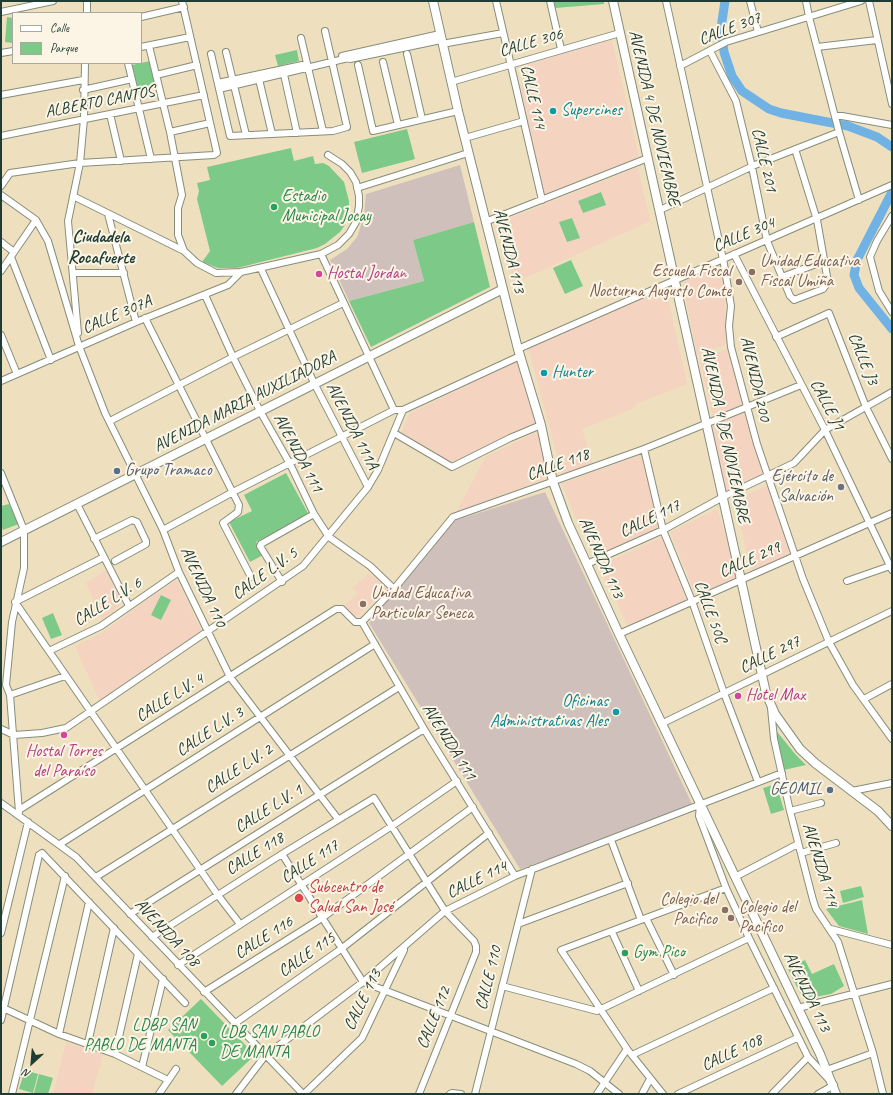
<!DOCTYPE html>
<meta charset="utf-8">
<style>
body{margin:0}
#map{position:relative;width:893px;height:1095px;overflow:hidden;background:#eee0bf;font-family:Caveat,sans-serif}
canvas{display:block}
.frame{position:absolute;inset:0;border:2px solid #1f3d34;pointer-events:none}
.legend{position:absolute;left:12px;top:12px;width:130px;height:52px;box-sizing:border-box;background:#fcf5e5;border:1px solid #a4ab9e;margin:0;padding:5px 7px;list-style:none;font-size:12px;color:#1f3d34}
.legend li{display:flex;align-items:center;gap:8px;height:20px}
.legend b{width:20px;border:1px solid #a4ab9e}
.north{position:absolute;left:12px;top:1043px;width:40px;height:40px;-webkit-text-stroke:3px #fcf5e5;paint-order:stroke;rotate:206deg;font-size:11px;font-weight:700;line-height:16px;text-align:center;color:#1f3d34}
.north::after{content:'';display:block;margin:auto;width:14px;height:18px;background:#1f3d34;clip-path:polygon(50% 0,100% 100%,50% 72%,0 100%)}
</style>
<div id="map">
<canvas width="893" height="1095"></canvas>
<div class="frame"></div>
<ul class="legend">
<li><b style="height:5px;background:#fff"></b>Calle</li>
<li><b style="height:11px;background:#7dca88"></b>Parque</li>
</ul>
<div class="north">N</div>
</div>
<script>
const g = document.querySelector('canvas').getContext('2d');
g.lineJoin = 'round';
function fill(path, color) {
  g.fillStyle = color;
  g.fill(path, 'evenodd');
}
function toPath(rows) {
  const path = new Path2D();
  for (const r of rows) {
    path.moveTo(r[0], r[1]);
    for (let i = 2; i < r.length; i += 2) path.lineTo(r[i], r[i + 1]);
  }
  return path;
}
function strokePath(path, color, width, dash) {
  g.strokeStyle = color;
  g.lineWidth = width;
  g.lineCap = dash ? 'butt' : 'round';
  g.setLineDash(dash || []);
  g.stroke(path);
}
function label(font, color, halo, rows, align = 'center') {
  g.font = font + ' Caveat,sans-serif';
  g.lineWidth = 4;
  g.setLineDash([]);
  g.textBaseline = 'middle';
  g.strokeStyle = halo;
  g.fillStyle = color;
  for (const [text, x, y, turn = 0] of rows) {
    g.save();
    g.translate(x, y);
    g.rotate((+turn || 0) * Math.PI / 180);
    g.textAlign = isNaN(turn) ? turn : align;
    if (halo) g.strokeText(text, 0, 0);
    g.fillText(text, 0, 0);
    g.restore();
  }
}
fill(toPath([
 [612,40,639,157,543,195,520,84,524,83,519,65,522,66],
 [638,167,650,221,514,283,498,223],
 [723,263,727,344,697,355,682,280],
 [666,289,687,384,636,404,635,408,582,429,593,464,563,478,528,347],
 [728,349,743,406,713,417,699,358],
 [518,360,537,423,508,434,455,464,401,435,409,414],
 [744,411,766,478,726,493,712,424],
 [540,431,550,477,456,512,486,456],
 [641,455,648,473,660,528,596,558,574,514,562,483],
 [768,485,792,553,752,572,734,500],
 [717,509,738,576,696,596,670,532],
 [662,537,688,600,629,628,599,566],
 [106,570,123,602,102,620,86,583],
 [369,573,388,588,355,618,344,605,357,594,352,588],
 [177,580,202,631,100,702,75,646,103,632,151,597],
 [66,1042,103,1054,92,1094,53,1094]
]), '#f4d3c0');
fill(toPath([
 [460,165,474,222,413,240,424,281,349,301,330,260,347,249,357,237,364,216,366,194],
 [545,492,692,804,608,838,520,869,369,623,453,521]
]), '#d0c0bc');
fill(toPath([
 [554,1,604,1,604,4,555,8],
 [7,17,13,18,13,43,5,42],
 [297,50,299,61,278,66,275,55],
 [150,61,157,88,139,92,132,65],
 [407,129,415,159,362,173,354,142],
 [291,148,294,161,313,156,315,164,323,163,329,166,344,182,349,201,349,212,345,225,340,232,325,244,317,248,237,268,218,268,202,262,210,251,197,199,199,191,197,183,210,180,207,167],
 [601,192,606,205,583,213,578,201],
 [572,218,580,238,567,242,559,222],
 [474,222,490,287,371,347,349,301,424,281,413,240],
 [571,260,583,286,565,294,553,268],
 [286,473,309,515,256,542,263,555,250,562,229,522,252,511,244,495],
 [9,504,19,524,3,530,1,526,1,506],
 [161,595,171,600,161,620,151,615],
 [53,613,62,635,51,639,42,618],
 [774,728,796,755,806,765,784,770],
 [776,784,784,810,771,814,763,788],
 [861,886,864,897,843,903,840,891],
 [862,900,868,934,839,926,826,909],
 [805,960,812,974,834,964,844,986,831,994,803,999,788,969],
 [201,999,255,1055,222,1086,168,1030],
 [25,1070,38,1074,33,1093,19,1089],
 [39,1074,53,1078,48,1094,34,1093]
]), '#7dca88');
strokePath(toPath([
 [725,1,721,28,724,52,732,76,742,91,769,109,781,113,848,126,877,137,892,147],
 [892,192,857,260,854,275,859,288,892,329]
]), '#71b2e5', 9);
const minor = toPath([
 [496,1,542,200],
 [550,1,561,49],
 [666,1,724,264,731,306,729,326,731,347,757,444,803,579,829,642,853,685,892,739],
 [750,1,758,32],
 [806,1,809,17,839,132,859,200],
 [869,1,892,104],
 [1,12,53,1],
 [87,13,87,1],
 [141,17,184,7],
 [301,38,323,131],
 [442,44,503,33],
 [149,46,170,132,182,195,178,208,178,235,184,251,197,263,216,273,241,272,321,254,338,245,349,234,356,222,359,206,359,196,356,182,350,172,342,164,328,155],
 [141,47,190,37],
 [817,47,877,40],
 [710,51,736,101,752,167,767,241,790,296,794,300,823,289,828,282,817,220,795,149],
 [226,52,246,135],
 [1,53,13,51],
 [211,54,230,136,333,131,347,127,325,31],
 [407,54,422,119],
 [342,56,440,34],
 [383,62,398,125],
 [128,63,151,159],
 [358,65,373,131,458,111],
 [680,66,726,42,861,1],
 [283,70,297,133],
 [156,75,197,65],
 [258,75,272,134],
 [451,82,620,33],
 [218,83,302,65],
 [219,89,348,58,350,59,441,40],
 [83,90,132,79],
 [1,95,83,80],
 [110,114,121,161],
 [835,116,842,116,892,125],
 [170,132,210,123],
 [1,136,204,95],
 [465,138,524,121],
 [1,186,10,173,80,163,84,119,85,63],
 [357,188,468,153],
 [1,195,36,220,48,241,79,346,105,413,163,530,179,572,230,677,338,819],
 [73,196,184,251],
 [660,210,755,165,839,132],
 [108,214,136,322],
 [892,216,877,241,870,257,879,291,892,312],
 [485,222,648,158],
 [1,242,14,252],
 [321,254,394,410],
 [734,254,825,430,892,570],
 [11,257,51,360],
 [261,269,314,383,368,487],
 [1,271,36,220],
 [73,273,124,273],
 [782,277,824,261],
 [205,295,233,357,260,411,290,464,314,514,329,537,370,566,394,589],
 [145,318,239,505,238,512,223,523,251,577],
 [78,333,68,221,80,163,214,155,217,153,182,1],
 [1,335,17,374],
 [776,337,829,313,866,407,892,459],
 [518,349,892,185],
 [1,381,136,322,228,285,241,272],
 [110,421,233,357,343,303],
 [394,433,452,467,510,438,541,425],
 [644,449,663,530,692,601,724,693,758,782],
 [1,473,24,530,24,568,12,622,6,685,10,695,19,812],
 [77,504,129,606],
 [163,530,233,492,394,410,403,410,520,356],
 [94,539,132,520,137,522,146,541,146,544,115,561],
 [104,557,15,602,217,894,240,924],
 [587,564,663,530,723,497,794,463,825,430,892,392],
 [847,581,890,566],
 [282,582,260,546,261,544,314,514],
 [362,622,394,589,453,517,644,449,801,385],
 [362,622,424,729,515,876],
 [619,634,892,513],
 [49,651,101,626,179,572],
 [10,695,65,676],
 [864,699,892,684],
 [771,708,774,739,790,811,813,900,816,909,838,942,873,1053,883,1094],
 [661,724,892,611],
 [1,729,14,735,42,733,66,728,303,566,368,487,378,470,403,410],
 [852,791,892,783],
 [1,803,76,857,303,1094],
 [700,805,699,816,726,888,749,938,808,1057,834,1085,818,1094],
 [19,810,336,609,342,609,355,622,362,622],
 [790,811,821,803],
 [611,840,641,920],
 [60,844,375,644],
 [801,853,836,843],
 [282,854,363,982,576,1064,590,1071,619,1094],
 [96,877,399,687],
 [735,877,798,844],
 [130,914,424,729],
 [646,918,674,975],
 [518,924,628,883],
 [831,929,892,945],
 [612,932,639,991],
 [1,933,28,822],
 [152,937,282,854,374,798,445,911,474,941,476,946,476,952,419,1094],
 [178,965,392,826,457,781],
 [502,986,597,1011,749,938],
 [204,992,322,918,473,807],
 [1,1007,59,1034,115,1054,168,1080],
 [798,1008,892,984],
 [1,1020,39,855,42,853,185,1003],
 [234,1024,341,949,489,833],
 [59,1034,89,902],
 [88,1043,114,928],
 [115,1054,138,954],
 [632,1055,774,988],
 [142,1067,163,979],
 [824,1071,873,1053],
 [12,1094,65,876],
 [159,1094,176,1069],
 [236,1094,265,1056,363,982,445,911,515,876,782,773],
 [304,1094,362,1038,404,950],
 [450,1094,452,1093,461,1094],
 [475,1094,532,869],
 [597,1094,627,1049],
 [642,1094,650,1079],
 [663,1094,627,1049,561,950,726,888],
 [678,1094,797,1038],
 [772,1094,808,1057]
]);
const major = toPath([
 [433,1,458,111,518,349,541,425,553,482,568,523,619,634,820,1054,836,1094],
 [613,1,766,693,775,714,800,749,815,763,878,811,892,826],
 [1,542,503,289]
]);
strokePath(minor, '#868e7a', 8);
strokePath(major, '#868e7a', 10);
strokePath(minor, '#fff', 6);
strokePath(major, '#fff', 8);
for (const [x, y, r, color] of [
 [553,111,4,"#0f9aa8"],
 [274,207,4,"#2e9e5b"],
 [752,272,4,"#8d6e63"],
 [319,274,4,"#d1479c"],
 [739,282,4,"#8d6e63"],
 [544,373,4,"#0f9aa8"],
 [117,471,4,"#5c6f8a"],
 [841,487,4,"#6b7280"],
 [363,604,4,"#8d6e63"],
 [738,696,4,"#d1479c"],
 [616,712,4,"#0f9aa8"],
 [64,735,4,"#d1479c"],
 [830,790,4,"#5c6f8a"],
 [299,898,5,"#e0444e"],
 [725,910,4,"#8d6e63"],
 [731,918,4,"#8d6e63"],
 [625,953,4,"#2e9e5b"],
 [204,1036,4,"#2e9e5b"],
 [212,1043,4,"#2e9e5b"]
]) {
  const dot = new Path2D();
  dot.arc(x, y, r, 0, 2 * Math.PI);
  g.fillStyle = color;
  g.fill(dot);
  strokePath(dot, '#fcf5e5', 1.5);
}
label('17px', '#1f3d34', '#fcf5e5', [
 ["CALLE 307",730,29,-21],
 ["CALLE 306",531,43,-16],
 ["CALLE 114",533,97,77],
 ["ALBERTO CANTOS",100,102,-11],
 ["AVENIDA 4 DE NOVIEMBRE",654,118,77],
 ["CALLE 201",764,160,77],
 ["CALLE 304",744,235,-23],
 ["AVENIDA 113",509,251,76],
 ["CALLE 307A",117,315,-23],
 ["CALLE J3",863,359,68],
 ["AVENIDA 200",755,379,77],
 ["AVENIDA MARIA AUXILIADORA",245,402,-27],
 ["CALLE J1",827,405,62],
 ["AVENIDA 111A",352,426,63],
 ["AVENIDA 4 DE NOVIEMBRE",725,435,78],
 ["AVENIDA 111",298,453,62],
 ["CALLE 118",558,465,-20],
 ["CALLE 117",650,519,-26],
 ["AVENIDA 113",601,558,66],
 ["CALLE 299",750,560,-24],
 ["CALLE L.V. 5",265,574,-36],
 ["AVENIDA 110",203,587,65],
 ["CALLE L.V. 6",108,602,-32],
 ["CALLE 50C",710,612,70],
 ["CALLE 297",770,655,-26],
 ["CALLE L.V. 4",170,698,-32],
 ["CALLE L.V. 3",210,732,-33],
 ["AVENIDA 111",449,742,58],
 ["CALLE L.V. 2",239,769,-33],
 ["CALLE L.V. 1",269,809,-32],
 ["CALLE 118",255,854,-32],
 ["CALLE 117",310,862,-33],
 ["AVENIDA 114",820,865,73],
 ["CALLE 114",477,880,-26],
 ["AVENIDA 108",167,933,47],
 ["CALLE 116",264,938,-32],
 ["CALLE 115",307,955,-35],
 ["CALLE 110",489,978,-76],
 ["AVENIDA 113",807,992,64],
 ["CALLE 113",363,1000,-64],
 ["CALLE 112",434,1018,-68],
 ["CALLE 108",732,1053,-25]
]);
label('17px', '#0d838f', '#fcf5e5', [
 ["Supercines",561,111],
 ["Hunter",552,373],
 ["Oficinas",608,702,"right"],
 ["Administrativas Ales",608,722,"right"]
], 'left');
label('17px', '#27864d', '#fcf5e5', [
 ["Estadio",282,197],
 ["Municipal Jocay",282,217],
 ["Gym Pico",633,953],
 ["LDBP SAN",196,1026,"right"],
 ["PABLO DE MANTA",196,1046,"right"],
 ["LDB SAN PABLO",220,1033],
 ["DE MANTA",220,1053]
], 'left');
label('17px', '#785e54', '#fcf5e5', [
 ["Unidad Educativa",760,262],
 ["Fiscal Umiña",760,282],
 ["Escuela Fiscal",731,272,"right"],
 ["Nocturna Augusto Comte",731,292,"right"],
 ["Unidad Educativa",371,594],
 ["Particular Seneca",371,614],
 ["Colegio del",717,900,"right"],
 ["Pacìfico",717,920,"right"],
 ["Colegio del",739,908],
 ["Pacifico",739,928]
], 'left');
label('17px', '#b23c85', '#fcf5e5', [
 ["Hostal Jordan",327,274],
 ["Hotel Max",746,696],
 ["Hostal Torres",64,752,"center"],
 ["del Paraíso",64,772,"center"]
], 'left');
label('17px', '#4e5e75', '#fcf5e5', [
 ["Grupo Tramaco",125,471],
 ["GEOMIL",822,790,"right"]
], 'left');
label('17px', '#5b616d', '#fcf5e5', [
 ["Ejército de",833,477],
 ["Salvación",833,497]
], 'right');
label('17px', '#be3a42', '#fcf5e5', [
 ["Subcentro de",308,888],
 ["Salud San José",308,908]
], 'left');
label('bold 18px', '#1f3d34', '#fcf5e5', [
 ["Ciudadela",101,237],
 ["Rocafuerte",101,258]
]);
</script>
